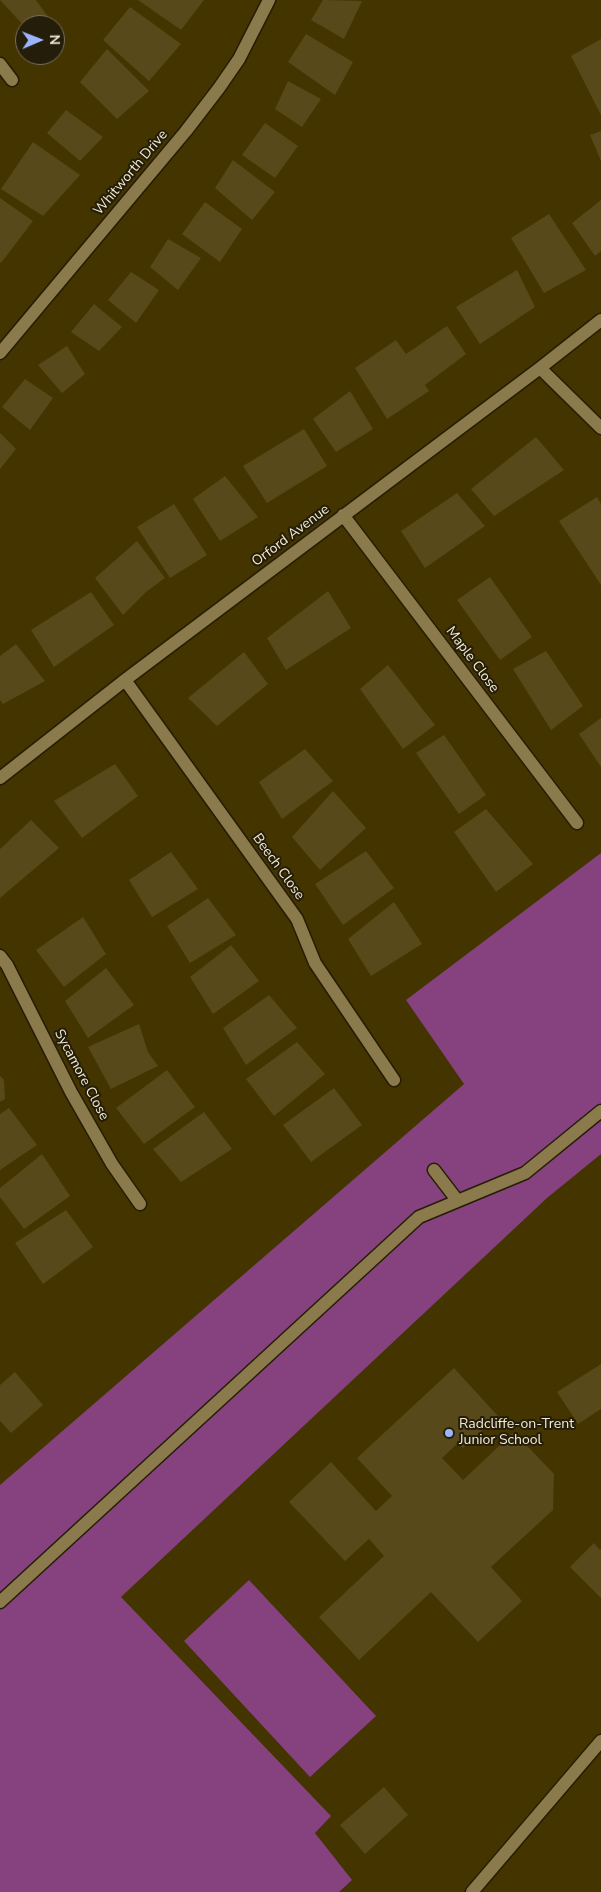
<!DOCTYPE html>
<style>
body{margin:0}
#map{position:relative;width:601px;height:1892px;overflow:hidden;background:#433400;font-family:"Nunito Sans",sans-serif}
canvas{display:block}
.north{position:absolute;left:15px;top:15px;width:50px;height:50px;box-sizing:border-box;background:#241d09;border:1px solid #776f59;border-radius:50%;rotate:89deg;font-size:14px;font-weight:700;line-height:20px;text-align:center;color:#f3ead1}
.north::after{content:'';display:block;margin:auto;width:18px;height:22px;background:#9db4fd;clip-path:polygon(50% 0,100% 100%,50% 72%,0 100%)}
</style>
<div id="map">
<canvas width="601" height="1892"></canvas>
<div class="north">N</div>
</div>
<script>
const g = document.querySelector('canvas').getContext('2d');
g.lineJoin = 'round';
function fill(path, color) {
  g.fillStyle = color;
  g.fill(path, 'evenodd');
}
function toPath(rows) {
  const path = new Path2D();
  for (const r of rows) {
    path.moveTo(r[0], r[1]);
    for (let i = 2; i < r.length; i += 2) path.lineTo(r[i], r[i + 1]);
  }
  return path;
}
function strokePath(path, color, width, dash) {
  g.strokeStyle = color;
  g.lineWidth = width;
  g.lineCap = dash ? 'butt' : 'round';
  g.setLineDash(dash || []);
  g.stroke(path);
}
function label(font, color, halo, rows, align = 'center') {
  g.font = font + ' "Nunito Sans",sans-serif';
  g.lineWidth = 4;
  g.setLineDash([]);
  g.textBaseline = 'middle';
  g.strokeStyle = halo;
  g.fillStyle = color;
  for (const [text, x, y, turn = 0] of rows) {
    g.save();
    g.translate(x, y);
    g.rotate((+turn || 0) * Math.PI / 180);
    g.textAlign = isNaN(turn) ? turn : align;
    if (halo) g.strokeText(text, 0, 0);
    g.fillText(text, 0, 0);
    g.restore();
  }
}
fill(toPath([
 [601,853,601,1154,547,1198,121,1597,331,1816,315,1833,352,1880,339,1892,0,1892,0,1485,464,1084,406,1000],
 [249,1580,376,1716,310,1777,184,1641]
]), '#85427f');
fill(toPath([
 [0,0,36,0,51,21,46,25,25,25,25,27],
 [138,0,204,0,181,30],
 [323,0,362,1,344,39,311,20],
 [130,7,181,44,149,81,103,40],
 [306,34,353,62,335,95,288,62],
 [601,39,601,115,571,56],
 [107,49,149,91,117,119,80,82],
 [288,81,321,99,302,127,275,109],
 [66,110,103,137,80,161,47,133],
 [265,123,298,146,275,178,242,155],
 [601,131,601,161,590,135],
 [33,142,80,175,43,216,1,189],
 [233,160,275,192,252,220,215,188],
 [0,198,33,221,1,263,0,262],
 [601,200,601,251,595,256,572,223],
 [205,202,242,229,220,262,182,234],
 [549,214,586,270,544,293,511,238],
 [168,239,201,258,178,290,150,267],
 [517,270,535,307,480,344,456,307],
 [131,272,159,290,136,323,108,300],
 [94,304,122,327,99,351,71,332],
 [447,326,466,354,425,385,429,391,387,419,355,368,396,340,406,354],
 [67,346,85,374,62,393,38,365],
 [25,379,53,398,30,430,2,407],
 [350,391,373,429,336,452,313,419],
 [304,429,327,466,267,503,243,466],
 [0,433,16,449,0,469],
 [536,437,564,470,494,516,471,489],
 [225,476,258,517,220,541,193,499],
 [457,493,485,526,425,568,401,531],
 [597,497,601,504,601,585,559,521],
 [174,504,207,555,170,578,137,527],
 [137,541,165,578,146,592,123,615,95,578],
 [490,577,532,637,500,660,457,600],
 [328,591,351,628,286,670,267,638],
 [91,592,114,625,54,667,31,630],
 [16,644,45,681,3,704,0,700,0,656],
 [546,651,583,706,551,730,513,669],
 [244,652,268,684,217,726,188,698],
 [388,665,435,725,403,749,360,689],
 [601,718,601,767,579,734],
 [444,735,486,795,459,814,416,753],
 [305,749,333,781,282,819,259,782],
 [115,764,138,796,82,838,54,801],
 [333,791,366,828,320,870,292,837],
 [486,809,533,864,496,892,454,832],
 [31,820,59,848,0,898,0,849],
 [366,851,394,888,343,925,315,884],
 [171,852,198,889,152,917,129,880],
 [208,898,236,935,190,963,167,926],
 [394,902,422,944,371,976,348,939],
 [83,917,106,954,64,987,36,950],
 [231,945,259,981,213,1014,190,977],
 [106,968,134,1005,88,1038,65,1001],
 [269,995,297,1028,246,1065,223,1028],
 [139,1024,148,1052,158,1066,111,1089,88,1047],
 [297,1042,325,1074,274,1116,246,1079],
 [167,1070,195,1107,144,1144,116,1108],
 [0,1076,4,1080,5,1099,0,1102],
 [334,1088,362,1125,311,1162,283,1125],
 [9,1108,37,1145,0,1170,0,1114],
 [204,1112,232,1149,181,1182,153,1149],
 [42,1154,70,1196,24,1229,0,1197,0,1188],
 [66,1210,93,1247,43,1284,15,1243],
 [601,1364,601,1409,578,1424,557,1392],
 [454,1368,498,1416,463,1448,458,1443,442,1458,463,1480,514,1432,554,1474,553,1510,491,1567,522,1601,478,1642,431,1592,359,1660,319,1617,384,1556,369,1539,345,1561,289,1502,331,1462,376,1511,392,1496,357,1458],
 [15,1372,43,1405,11,1433,0,1421,0,1385],
 [594,1543,600,1550,601,1549,601,1598,570,1567],
 [384,1787,408,1815,365,1854,340,1825]
]), '#58491a');
const minor = toPath([
 [0,64,12,80],
 [0,353,186,131,219,88,239,59,269,0],
 [540,368,601,428],
 [343,515,577,823],
 [125,680,297,919,315,963,394,1080],
 [0,778,125,680,540,368,601,320],
 [0,956,7,965,71,1092,112,1164,140,1204],
 [434,1170,457,1200],
 [0,1602,419,1217,525,1173,601,1111],
 [472,1892,601,1741]
]);
strokePath(minor, '#251d05', 15);
strokePath(minor, '#8b7a4b', 12);
for (const [x, y, r, color] of [
 [449,1433,5,"#9db4fd"]
]) {
  const dot = new Path2D();
  dot.arc(x, y, r, 0, 2 * Math.PI);
  g.fillStyle = color;
  g.fill(dot);
  strokePath(dot, '#241d09', 2);
}
label('14px', '#f3ead1', '#241d09', [
 ["Whitworth Drive",131,173,-50],
 ["Orford Avenue",291,536,-37],
 ["Maple Close",472,660,53],
 ["Beech Close",278,867,54],
 ["Sycamore Close",81,1075,62]
]);
label('14px', '#f3ead1', '#241d09', [
 ["Radcliffe-on-Trent",459,1425],
 ["Junior School",459,1441]
], 'left');
</script>
